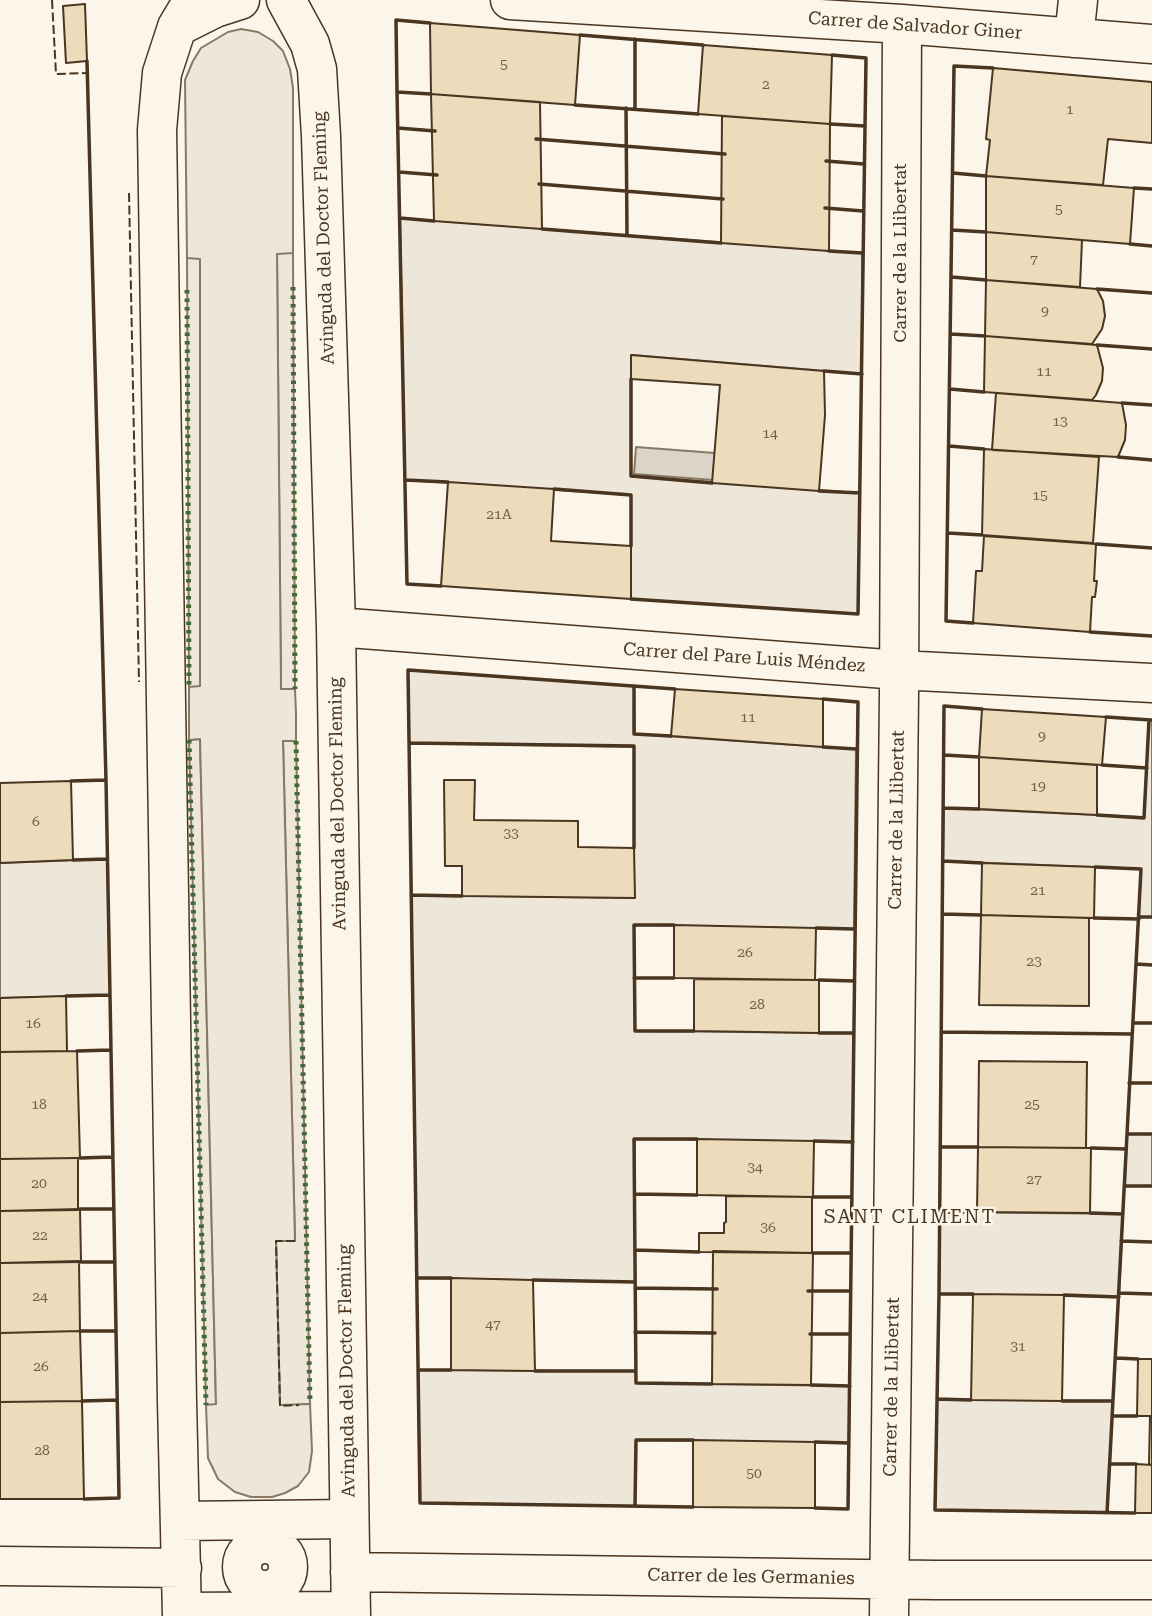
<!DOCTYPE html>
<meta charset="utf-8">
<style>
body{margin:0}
canvas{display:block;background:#fbf6e9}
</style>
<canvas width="1152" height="1616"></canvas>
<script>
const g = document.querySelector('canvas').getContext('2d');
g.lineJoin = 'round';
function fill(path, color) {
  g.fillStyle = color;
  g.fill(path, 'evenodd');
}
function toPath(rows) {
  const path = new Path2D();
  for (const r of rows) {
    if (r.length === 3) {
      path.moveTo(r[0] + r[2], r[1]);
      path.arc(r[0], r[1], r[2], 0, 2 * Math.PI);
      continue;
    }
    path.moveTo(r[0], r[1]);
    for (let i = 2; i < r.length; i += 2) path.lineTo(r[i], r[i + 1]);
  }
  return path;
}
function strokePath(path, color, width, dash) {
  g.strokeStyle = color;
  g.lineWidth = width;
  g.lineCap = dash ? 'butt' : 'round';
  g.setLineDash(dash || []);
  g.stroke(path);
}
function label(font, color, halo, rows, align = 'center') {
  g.font = font + ' "Roboto Serif",serif';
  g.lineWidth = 5;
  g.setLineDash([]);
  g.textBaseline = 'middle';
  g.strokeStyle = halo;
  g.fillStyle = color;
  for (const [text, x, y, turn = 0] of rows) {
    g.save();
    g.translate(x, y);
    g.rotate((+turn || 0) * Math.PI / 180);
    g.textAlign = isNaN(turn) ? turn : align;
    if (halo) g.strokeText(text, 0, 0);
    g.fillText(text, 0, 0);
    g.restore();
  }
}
const green = toPath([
 [400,218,862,253,862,374,632,355,631,379,631,476,860,493,858,614,631,599,631,495,405,480,400,218],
 [277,253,293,253,295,689,281,690,277,253],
 [187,258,200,258,200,687,189,687,187,258],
 [408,670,634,686,635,734,856,749,854,929,634,925,635,1031,853,1033,853,1142,635,1139,635,1282,417,1278,411,895,634,898,634,747,409,743,408,670],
 [1149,720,1152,720,1152,917,1139,917,1141,869,943,861,944,808,1144,817,1149,720],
 [200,739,216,1405,206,1405,189,740,200,739],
 [283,740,296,741,310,1404,280,1406,276,1241,295,1240,283,740],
 [107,859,110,995,0,998,0,863,107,859],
 [1127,1134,1152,1134,1152,1186,1125,1186,1127,1134],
 [939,1212,1123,1214,1119,1297,939,1294,939,1212],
 [418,1370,635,1371,636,1383,850,1386,849,1443,636,1440,635,1506,420,1503,418,1370],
 [937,1399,1113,1401,1107,1513,935,1510,937,1399]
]);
fill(green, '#ede6d9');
strokePath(green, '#887966', 2);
const parking = toPath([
 [241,29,258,32,273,41,283,51,290,69,293,88,293,253,277,254,281,689,295,689,296,713,296,741,283,741,295,1241,276,1241,280,1405,310,1404,312,1451,309,1472,298,1486,285,1493,272,1497,251,1497,235,1492,218,1479,208,1458,206,1405,216,1404,200,739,189,740,189,687,200,686,200,259,187,258,185,80,193,61,201,48,228,32,241,29]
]);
fill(parking, '#ede7d9');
strokePath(parking, '#887966', 2);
const water = toPath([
 [636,447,715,453,713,480,634,474,636,447]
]);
fill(water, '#dcd4c6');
strokePath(water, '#887966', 2);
const building = toPath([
 [85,4,87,61,66,63,63,6,85,4],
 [430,23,580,35,575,105,431,94,430,23],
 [703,45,832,55,830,124,698,114,703,45],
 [993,68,1152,82,1152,143,1108,139,1103,185,986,176,990,140,986,139,993,68],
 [431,94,540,102,542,229,434,221,431,94],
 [722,116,830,124,829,251,721,243,722,116],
 [986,176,1134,188,1130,244,986,232,986,176],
 [986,232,1082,240,1080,287,986,280,986,232],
 [986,280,1097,289,1103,301,1105,316,1102,329,1092,344,985,336,986,280],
 [985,336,1097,345,1103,368,1102,381,1096,395,1092,400,984,392,985,336],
 [631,355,824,371,825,415,819,491,712,483,720,385,631,379,631,355],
 [996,393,1122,403,1126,425,1125,440,1118,457,992,450,996,393],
 [984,449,1099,457,1093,543,982,535,984,449],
 [448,482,554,489,551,541,631,546,631,599,441,586,448,482],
 [984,536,1096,544,1094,581,1097,581,1095,597,1092,597,1090,632,973,623,976,571,982,571,984,536],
 [675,689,823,699,823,747,671,736,675,689],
 [982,709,1106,717,1102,765,979,757,982,709],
 [979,757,1097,765,1097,815,979,809,979,757],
 [444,780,475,780,474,820,578,821,578,847,634,848,635,898,462,896,462,866,445,866,444,780],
 [71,781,73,860,0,863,0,783,71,781],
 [982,863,1095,867,1094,918,981,915,982,863],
 [981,915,1089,918,1089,1006,979,1005,981,915],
 [674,925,816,928,815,980,674,978,674,925],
 [694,979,819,980,819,1033,694,1031,694,979],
 [66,996,67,1051,0,1052,0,998,66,996],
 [77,1051,80,1158,0,1159,0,1052,77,1051],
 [979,1061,1087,1062,1086,1148,978,1147,979,1061],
 [697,1139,814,1141,813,1197,697,1195,697,1139],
 [978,1147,1091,1148,1090,1213,977,1212,978,1147],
 [78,1158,78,1210,0,1211,0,1159,78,1158],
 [726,1196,812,1197,812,1253,699,1252,699,1233,724,1233,724,1223,726,1222,726,1196],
 [80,1209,81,1262,0,1263,0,1211,80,1209],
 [713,1251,813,1253,811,1385,712,1384,713,1251],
 [79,1261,80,1331,0,1333,0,1263,79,1261],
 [451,1278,533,1280,535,1371,451,1370,451,1278],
 [973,1294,1064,1295,1062,1401,971,1400,973,1294],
 [80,1331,82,1401,0,1402,0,1333,80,1331],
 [1138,1359,1152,1359,1152,1416,1137,1416,1138,1359],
 [82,1401,84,1499,0,1499,0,1402,82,1401],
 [1150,1416,1152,1416,1152,1465,1149,1464,1150,1416],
 [693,1440,815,1442,815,1508,693,1507,693,1440],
 [1136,1464,1152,1465,1152,1513,1135,1513,1136,1464]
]);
fill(building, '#ecdcbc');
strokePath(building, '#4a3520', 2);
const street = toPath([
 [286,0,310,44,317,69,321,136,336,627,351,1616],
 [510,0,902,24,1152,44],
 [177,27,215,8,240,0],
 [1074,38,1078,0],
 [336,627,899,670,1152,683],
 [181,1521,349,1519],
 [265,1567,23],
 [0,1566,182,1568],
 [350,1572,936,1580,1152,1580],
 [182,1612,351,1611],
 [182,1616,177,1401,157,130,162,73,177,27,193,0],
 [889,1616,899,694,902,24]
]);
strokePath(street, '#4a3520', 41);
strokePath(street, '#fbf6e9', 38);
strokePath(toPath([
 [293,287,295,689],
 [187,290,189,687],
 [189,740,206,1405],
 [296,741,310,1404]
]), '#436837', 5, [3.5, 5]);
strokePath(toPath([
 [52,0,56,74,87,73],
 [129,193,139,682],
 [295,1241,276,1241,280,1406,299,1405]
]), '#4a3520', 2, [9, 3.5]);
strokePath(toPath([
 [430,23,396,20,397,92,407,584,441,586],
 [580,35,703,45],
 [635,39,635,109],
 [87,61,106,780],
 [397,92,431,94],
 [575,105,698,114],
 [626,108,627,235],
 [830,124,865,126],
 [398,128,435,131],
 [536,139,725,154],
 [826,161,864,164],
 [399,172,437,175],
 [953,173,986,176],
 [539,184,723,199],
 [1134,188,1152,189],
 [825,208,863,211],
 [400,218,434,221],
 [542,229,721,243],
 [952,230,986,232],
 [1130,244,1152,246],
 [829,251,862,253],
 [952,277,986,280],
 [1097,289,1152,293],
 [951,334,985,336],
 [1097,345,1152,349],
 [824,371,862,374],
 [631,379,631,476,712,483],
 [950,389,984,392],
 [1122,403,1152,405],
 [949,446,984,449],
 [1118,457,1152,460],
 [405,480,448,482],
 [554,489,631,495,631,546],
 [819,491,860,493],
 [948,533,982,535],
 [1096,544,1152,548],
 [631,599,858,614,866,58,832,55],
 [973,623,946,621,954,66,993,68],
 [1090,632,1152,636],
 [634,686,634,734,671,736],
 [675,689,408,670,420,1503,693,1507],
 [982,709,944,706,939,1294,935,1510,1135,1513],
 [1106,717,1151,720],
 [409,743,634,746,634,848],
 [823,747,856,749],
 [944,755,979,757],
 [1102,765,1147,768],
 [71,781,106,780,110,995,119,1498,84,1499],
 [944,808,979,809],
 [1097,815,1144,818,1149,720],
 [73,860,107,859],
 [943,861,982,863],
 [1095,867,1141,869,1107,1513],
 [411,895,462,896],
 [942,914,981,915],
 [1139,917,1152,917],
 [1094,918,1139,919],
 [674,925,634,925,635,1031,694,1031],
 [816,928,854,929],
 [1136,964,1152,965],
 [634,978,674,978],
 [819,980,854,981],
 [66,996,110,995],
 [1133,1023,1152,1023],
 [941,1032,1132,1034],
 [819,1033,853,1033],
 [77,1051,110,1050],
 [1129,1083,1152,1083],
 [1127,1134,1152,1134],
 [697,1139,634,1139,636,1383,712,1384],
 [814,1141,853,1142],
 [940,1147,978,1147],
 [1091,1148,1126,1149],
 [80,1158,112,1157],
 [1125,1186,1152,1186],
 [635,1194,697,1195],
 [813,1197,851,1197],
 [80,1209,114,1209],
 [939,1212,977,1212],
 [1090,1213,1123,1214],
 [1121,1241,1152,1242],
 [635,1250,699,1252],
 [813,1253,851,1253],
 [81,1262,114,1262],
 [417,1278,451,1278],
 [533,1280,635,1282],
 [635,1288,717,1289],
 [808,1291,850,1291],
 [1119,1293,1152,1294],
 [939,1294,973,1294],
 [1064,1295,1119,1297],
 [80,1331,115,1331],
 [635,1332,715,1333],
 [810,1334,850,1334],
 [1116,1358,1138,1359],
 [418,1370,451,1370],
 [535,1371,635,1371],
 [811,1385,850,1386],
 [937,1399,971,1400],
 [82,1401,117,1400],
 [1062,1401,1113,1401],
 [1112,1416,1137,1416],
 [815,1442,849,1443],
 [1110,1464,1136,1464],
 [635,1506,636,1440,693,1440],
 [815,1508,848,1509,858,702,823,699]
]), '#4a3520', 3.5);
label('14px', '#725f47', null, [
 ["5",504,65],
 ["2",766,85],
 ["1",1070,110],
 ["5",1059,210],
 ["7",1034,260],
 ["9",1045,312],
 ["11",1044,372],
 ["13",1060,422],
 ["14",770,434],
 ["15",1040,496],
 ["21A",499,515],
 ["11",748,718],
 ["9",1042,737],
 ["19",1038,787],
 ["6",36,822],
 ["33",511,834],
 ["21",1038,891],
 ["26",745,953],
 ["23",1034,962],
 ["28",757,1005],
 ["16",33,1024],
 ["18",39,1105],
 ["25",1032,1105],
 ["34",755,1168],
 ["27",1034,1180],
 ["20",39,1184],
 ["36",768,1228],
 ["22",40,1236],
 ["24",40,1297],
 ["47",493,1325],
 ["31",1018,1347],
 ["26",41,1367],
 ["28",42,1451],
 ["50",754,1474]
]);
label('18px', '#4a3520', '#fbf6e9', [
 ["Carrer de Salvador Giner",915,26,4],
 ["Avinguda del Doctor Fleming",324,238,-92],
 ["Carrer de la Llibertat",901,253,-90],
 ["Carrer del Pare Luis Méndez",744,658,4],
 ["Avinguda del Doctor Fleming",338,804,-91],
 ["Carrer de la Llibertat",897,820,-89],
 ["Avinguda del Doctor Fleming",347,1371,-91],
 ["Carrer de la Llibertat",892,1387,-89],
 ["Carrer de les Germanies",751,1577,1]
]);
g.letterSpacing = '2px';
label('19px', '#4a3520', '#fbf6e9', [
 ["SANT CLIMENT",910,1217]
]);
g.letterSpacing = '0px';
</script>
